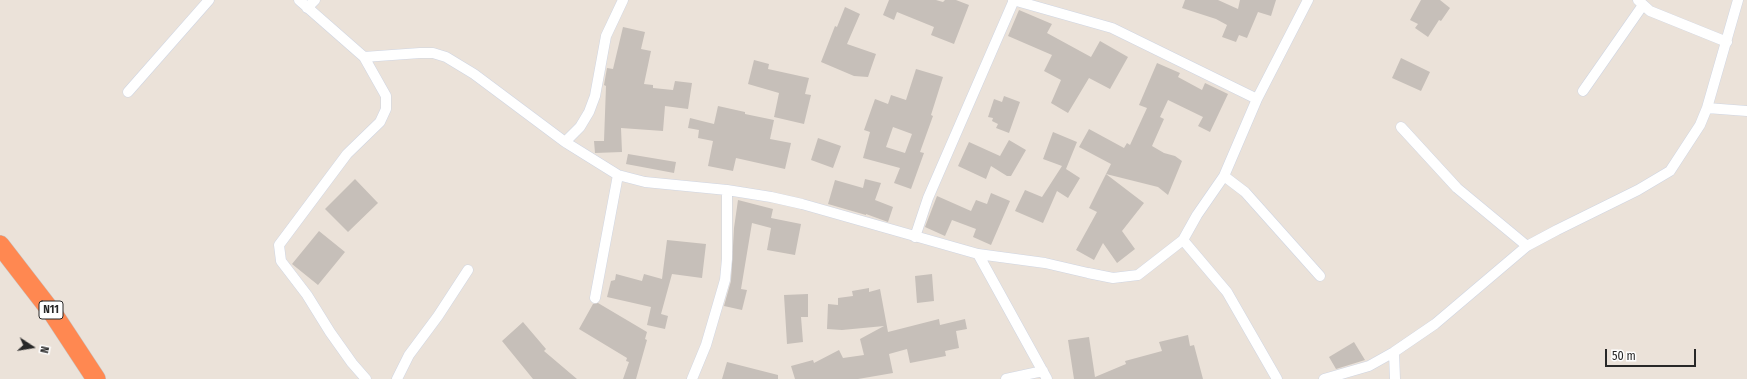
<!DOCTYPE html>
<style>
body{margin:0}
#map{position:relative;width:1747px;height:379px;overflow:hidden;background:#ebe2d9;font-family:"Fira Sans Condensed",sans-serif}
canvas{display:block}
.north{position:absolute;left:12px;top:327px;width:40px;height:40px;-webkit-text-stroke:3px #fff;paint-order:stroke;rotate:102deg;font-size:11px;font-weight:700;line-height:16px;text-align:center;color:#282828}
.north::after{content:'';display:block;margin:auto;width:14px;height:18px;background:#282828;clip-path:polygon(50% 0,100% 100%,50% 72%,0 100%)}
.scale{position:absolute;left:1605px;top:349px;width:91px;height:18px;box-sizing:border-box;border:2px solid #282828;border-top:0;padding-left:5px;font-size:12px;line-height:14px;white-space:nowrap;color:#282828;-webkit-text-stroke:3px #fff;paint-order:stroke}
</style>
<div id="map">
<canvas width="1747" height="379"></canvas>
<div class="north">N</div>
<div class="scale">50 m</div>
</div>
<script>
const g = document.querySelector('canvas').getContext('2d');
g.lineJoin = 'round';
function fill(path, color) {
  g.fillStyle = color;
  g.fill(path, 'evenodd');
}
function toPath(rows) {
  const path = new Path2D();
  for (const r of rows) {
    path.moveTo(r[0], r[1]);
    for (let i = 2; i < r.length; i += 2) path.lineTo(r[i], r[i + 1]);
  }
  return path;
}
function strokePath(path, color, width, dash) {
  g.strokeStyle = color;
  g.lineWidth = width;
  g.lineCap = dash ? 'butt' : 'round';
  g.setLineDash(dash || []);
  g.stroke(path);
}
function label(font, color, halo, rows, align = 'center') {
  g.font = font + ' "Fira Sans Condensed",sans-serif';
  g.lineWidth = 3;
  g.setLineDash([]);
  g.textBaseline = 'middle';
  g.strokeStyle = halo;
  g.fillStyle = color;
  for (const [text, x, y, turn = 0] of rows) {
    g.save();
    g.translate(x, y);
    g.rotate((+turn || 0) * Math.PI / 180);
    g.textAlign = isNaN(turn) ? turn : align;
    if (halo) g.strokeText(text, 0, 0);
    g.fillText(text, 0, 0);
    g.restore();
  }
}
fill(toPath([
 [889,0,936,0,943,2,945,0,956,0,969,5,954,44,931,35,934,27,897,12,894,20,883,15],
 [1185,0,1218,0,1238,9,1240,0,1276,0,1271,16,1258,12,1247,38,1239,35,1236,42,1222,37,1227,25,1216,19,1182,8],
 [1421,0,1440,0,1450,8,1441,21,1439,20,1428,37,1415,28,1418,24,1410,20],
 [845,7,860,14,847,44,876,54,868,77,854,76,821,62,835,26,837,27],
 [1019,10,1052,24,1047,33,1091,57,1100,41,1128,57,1110,89,1089,78,1068,113,1051,103,1061,80,1044,71,1052,55,1008,36],
 [623,27,645,32,641,49,651,51,644,84,653,85,653,88,673,90,675,81,692,83,688,109,665,106,663,131,621,128,622,152,595,153,594,141,604,141,606,86,604,85,607,68,613,69],
 [1401,58,1430,72,1421,91,1392,78],
 [754,60,769,64,768,69,809,78,805,94,811,95,804,124,774,117,779,93,748,84],
 [1157,63,1180,73,1178,77,1202,90,1205,83,1228,94,1210,132,1198,126,1203,117,1168,100,1160,117,1164,119,1152,146,1164,153,1175,156,1182,161,1168,195,1158,187,1106,174,1111,164,1079,147,1089,129,1124,148,1127,143,1130,145,1147,108,1139,105],
 [916,69,943,77,931,115,933,116,920,152,924,153,911,189,894,183,900,168,863,158,870,132,864,130,875,99,888,104,891,95,906,100],
 [893,127,912,134,905,153,886,147],
 [1004,96,1020,102,1009,133,996,128,998,124,992,121,993,118,988,117,994,99,1002,102],
 [718,106,745,112,745,114,774,120,770,139,791,143,785,169,736,158,733,171,708,166,713,141,698,138,699,130,688,128,690,118,714,124],
 [1053,132,1077,142,1066,169,1080,178,1068,198,1057,191,1043,223,1015,211,1025,190,1042,197,1062,166,1043,159],
 [818,138,841,146,833,168,811,160],
 [1009,140,1026,150,1011,176,1007,176,991,166,986,179,958,166,969,142,1000,156],
 [628,154,676,162,674,173,626,164],
 [1106,174,1144,203,1122,231,1135,249,1117,263,1103,243,1094,260,1076,250,1097,212,1089,208],
 [355,179,378,203,348,232,325,209],
 [865,179,881,183,875,200,893,207,888,222,866,214,866,215,828,204,835,180,863,188],
 [991,193,1010,201,991,245,973,237,976,229,952,220,945,236,925,227,937,196,971,211,976,200,987,204],
 [738,200,773,209,771,218,801,224,795,255,767,250,771,228,752,223,741,289,747,290,742,310,724,306,731,281,734,228],
 [319,231,345,252,318,285,292,264],
 [667,240,706,244,702,278,672,274,661,314,668,316,665,329,647,325,651,307,607,297,611,281,615,280,616,274,642,281,644,274,662,279],
 [932,274,934,301,917,303,915,276],
 [869,288,869,292,880,289,888,332,939,319,940,325,965,319,967,329,956,331,959,348,945,351,946,356,910,363,907,349,889,354,893,373,858,379,795,379,791,366,813,360,814,363,839,350,843,358,864,355,860,339,884,326,842,330,827,329,828,304,838,305,838,298,853,296,852,291],
 [808,294,808,317,801,317,803,342,787,344,784,295],
 [598,303,647,332,645,339,647,340,636,379,623,379,629,362,626,361,627,358,579,329,593,304],
 [523,322,546,349,544,351,577,379,533,379,502,341],
 [1188,335,1190,346,1194,345,1203,379,1074,379,1068,340,1089,337,1095,377,1126,364,1125,361,1162,351,1159,342],
 [1354,342,1365,360,1336,369,1329,357],
 [727,362,778,375,778,379,722,379]
]), '#c6bfb9');
const street = toPath([
 [299,0,364,57,420,53,433,53,446,57,474,74,565,142,618,175,645,182,727,190,771,197,802,204,978,254,1045,263,1088,273,1113,278,1138,275,1183,240,1197,215,1224,176,1257,99,1308,0],
 [1013,0,1112,28,1257,99],
 [1638,0,1650,11,1727,42],
 [307,8,315,0],
 [364,57,386,96,386,109,380,122,347,154,279,245,281,261,307,295,330,332,352,363,366,379],
 [1583,91,1643,5],
 [128,92,209,0],
 [1707,108,1747,111],
 [1401,127,1457,188,1527,246],
 [565,142,580,127,589,112,595,96,606,36,623,0],
 [1224,176,1245,192,1320,276],
 [915,237,928,198,1014,0],
 [1183,240,1227,292,1277,379],
 [978,254,1047,379],
 [595,298,618,175],
 [1394,352,1395,379],
 [397,379,409,355,438,316,468,270],
 [692,379,706,345,725,280,727,259,727,190],
 [1006,379,1043,371],
 [1324,379,1369,366,1394,352,1435,324,1527,246,1557,230,1638,190,1670,171,1700,125,1707,108,1738,0]
]);
const highway = toPath([
 [0,245,54,315,96,379]
]);
strokePath(street, '#cfd5e2', 11);
strokePath(highway, '#c3c3c3', 20);
strokePath(street, '#fff', 10);
strokePath(highway, '#ff8851', 19);
for (const [x, y, w] of [
 [51,310,24]
]) {
  const box = new Path2D();
  box.roundRect(x - w / 2, y - 9, w, 18, 3);
  g.fillStyle = '#fff';
  g.fill(box);
  strokePath(box, '#282828', 1);
}
label('bold 11px', '#282828', null, [
 ["N11",51,310]
]);
</script>
